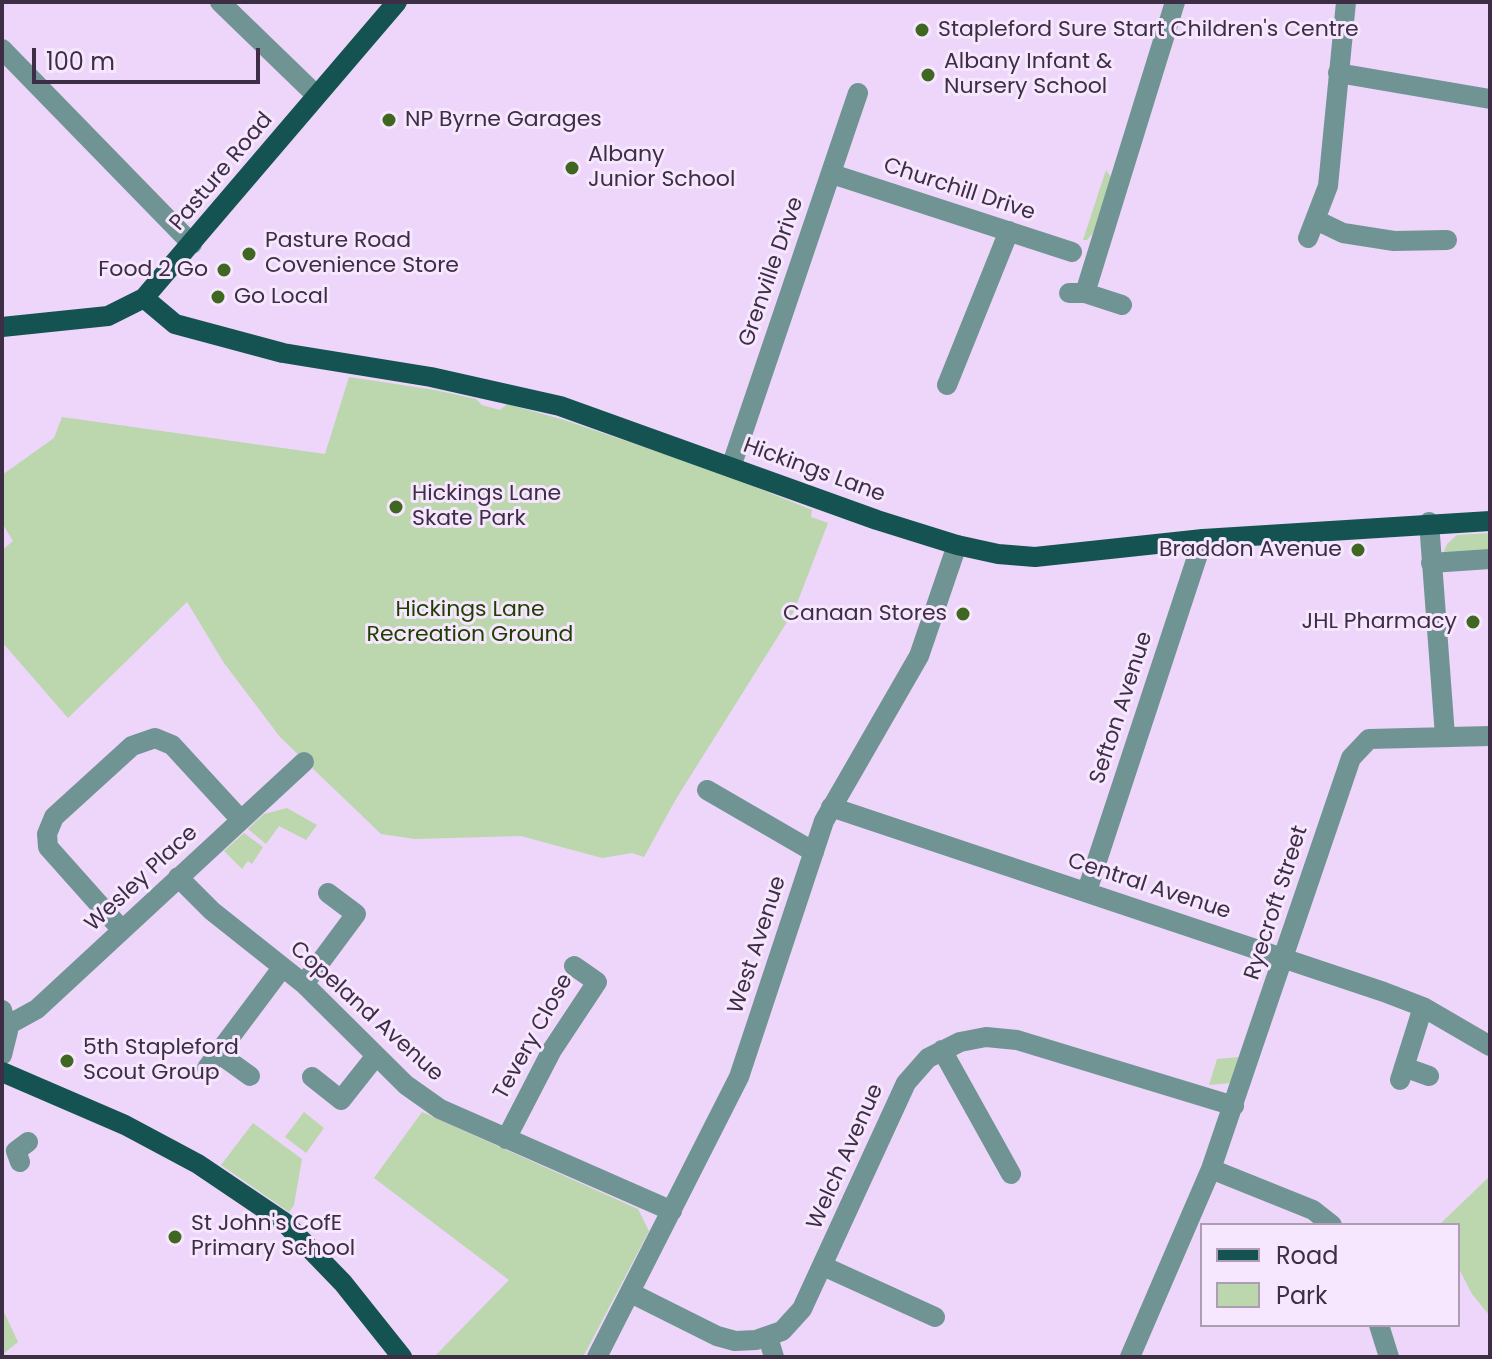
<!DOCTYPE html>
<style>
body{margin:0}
#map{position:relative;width:1492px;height:1359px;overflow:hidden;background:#edd6f9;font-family:Poppins,sans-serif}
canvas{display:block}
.frame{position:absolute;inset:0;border:4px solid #3d2e45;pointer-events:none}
.legend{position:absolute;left:1200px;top:1223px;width:260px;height:104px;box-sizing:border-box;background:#f6e6fe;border:2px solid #ac9cb4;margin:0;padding:10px 14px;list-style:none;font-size:24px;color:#3d2e45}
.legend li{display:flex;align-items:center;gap:16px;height:40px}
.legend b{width:40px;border:2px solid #ac9cb4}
.scale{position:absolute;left:32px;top:48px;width:228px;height:36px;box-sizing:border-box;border:4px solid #3d2e45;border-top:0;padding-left:10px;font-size:24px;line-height:28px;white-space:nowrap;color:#3d2e45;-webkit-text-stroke:6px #f6e6fe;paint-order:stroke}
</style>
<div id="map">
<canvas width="1492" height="1359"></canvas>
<div class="frame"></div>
<ul class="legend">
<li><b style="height:10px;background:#155352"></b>Road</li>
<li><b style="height:22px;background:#bcd6ae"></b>Park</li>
</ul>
<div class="scale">100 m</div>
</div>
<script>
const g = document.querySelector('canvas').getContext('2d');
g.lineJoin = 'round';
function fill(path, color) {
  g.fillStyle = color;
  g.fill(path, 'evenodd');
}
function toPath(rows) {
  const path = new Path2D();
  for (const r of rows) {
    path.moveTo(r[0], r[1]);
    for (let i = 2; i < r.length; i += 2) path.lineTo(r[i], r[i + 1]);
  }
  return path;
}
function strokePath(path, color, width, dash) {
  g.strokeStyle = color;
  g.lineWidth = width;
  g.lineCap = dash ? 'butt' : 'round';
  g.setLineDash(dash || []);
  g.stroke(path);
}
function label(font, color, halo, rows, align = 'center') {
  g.font = font + ' Poppins,sans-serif';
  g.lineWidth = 6;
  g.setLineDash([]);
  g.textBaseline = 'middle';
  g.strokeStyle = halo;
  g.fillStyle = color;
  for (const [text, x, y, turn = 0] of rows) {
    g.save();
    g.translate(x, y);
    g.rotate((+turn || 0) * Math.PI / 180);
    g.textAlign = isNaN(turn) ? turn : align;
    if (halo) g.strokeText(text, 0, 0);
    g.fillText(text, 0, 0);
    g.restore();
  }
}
fill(toPath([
 [1106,170,1111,177,1093,233,1087,240,1083,240],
 [349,377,435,390,476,399,482,405,500,410,507,404,564,420,723,474,812,510,811,517,828,523,794,611,676,799,644,857,632,853,602,858,521,836,415,839,381,834,280,737,224,663,187,602,68,718,2,642,2,550,13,541,2,523,2,475,54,438,62,417,325,454],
 [1490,533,1490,551,1443,554,1447,544,1457,535],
 [287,808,317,825,306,840,279,826,266,844,248,829,264,814],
 [244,833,263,847,252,864,248,861,242,869,224,851],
 [1240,1057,1230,1083,1209,1085,1217,1059],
 [304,1112,324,1128,306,1153,285,1137],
 [422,1112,638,1209,649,1231,583,1357,434,1357,509,1280,374,1178],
 [253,1123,302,1159,294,1205,289,1212,221,1165],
 [1490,1176,1490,1316,1472,1294,1458,1267,1458,1225,1439,1225],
 [2,1308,18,1342,2,1355]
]), '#bcd6ae');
strokePath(toPath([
 [220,2,316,95],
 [2,49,192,244],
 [1338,73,1490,99],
 [832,174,1072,252],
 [1316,220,1343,233,1394,241,1447,240],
 [1308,238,1328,186,1346,2],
 [1069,293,1085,293,1122,305],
 [1085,293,1175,2],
 [947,385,1009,231],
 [731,467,858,93],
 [1429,522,1445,736],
 [1431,563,1490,559],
 [707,790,814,852],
 [831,807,1384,992,1423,1007,1490,1046],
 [178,877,212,911,304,984,406,1085,440,1109,672,1211],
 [1087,891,1203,539],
 [122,930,48,847,47,834,54,817,132,746,155,738,172,745,241,820],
 [304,984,356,914,328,893],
 [2,1010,8,1031,2,1055],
 [8,1025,37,1009,304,762],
 [942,1050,1011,1174],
 [218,1053,250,1076],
 [1404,1067,1429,1076],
 [207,1068,282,968],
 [312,1077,341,1100,375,1057],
 [1400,1080,1423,1007],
 [506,1139,552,1050,597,982,574,966],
 [20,1162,16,1151,28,1142],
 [1211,1169,1313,1210,1332,1225],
 [823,1266,935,1317],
 [631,1293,717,1336,735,1341,756,1340,782,1331,802,1309,906,1083,928,1058,960,1042,986,1037,1017,1040,1234,1106],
 [1379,1325,1389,1357],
 [768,1337,774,1357],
 [597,1357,739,1077,824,821,919,656,957,545],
 [1130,1357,1211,1169,1351,758,1369,739,1490,736]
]), '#709493', 20);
strokePath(toPath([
 [144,298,175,324,283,353,431,377,560,406,877,520,957,545,998,554,1035,557,1203,539,1490,521],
 [2,327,108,316,144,298,397,2],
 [2,1072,125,1125,198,1164,284,1222,343,1283,402,1357]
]), '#155352', 20);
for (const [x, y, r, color] of [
 [922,30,8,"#406722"],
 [928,75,8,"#406722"],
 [389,120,8,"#406722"],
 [572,168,8,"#406722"],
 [249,254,8,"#406722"],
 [224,270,8,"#406722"],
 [218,297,8,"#406722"],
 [396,507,8,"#406722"],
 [1358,550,8,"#406722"],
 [963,614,8,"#406722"],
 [1473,622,8,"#406722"],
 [67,1061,8,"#406722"],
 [175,1237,8,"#406722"]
]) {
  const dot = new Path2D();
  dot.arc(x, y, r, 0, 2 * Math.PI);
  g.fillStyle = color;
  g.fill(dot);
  strokePath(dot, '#f6e6fe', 3);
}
label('22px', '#3d2e45', '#f6e6fe', [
 ["Stapleford Sure Start Children's Centre",938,30],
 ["Albany Infant &",944,62],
 ["Nursery School",944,87],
 ["NP Byrne Garages",405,120],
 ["Albany",588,155],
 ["Junior School",588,180],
 ["Pasture Road",265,241],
 ["Covenience Store",265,266],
 ["Food 2 Go",208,270,"right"],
 ["Go Local",234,297],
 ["Hickings Lane",412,494],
 ["Skate Park",412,519],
 ["Braddon Avenue",1342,550,"right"],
 ["Canaan Stores",947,614,"right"],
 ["JHL Pharmacy",1457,622,"right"],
 ["5th Stapleford",83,1048],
 ["Scout Group",83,1073],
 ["St John's CofE",191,1224],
 ["Primary School",191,1249]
], 'left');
label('22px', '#3d2e45', '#f6e6fe', [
 ["Pasture Road",222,172,-50],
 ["Churchill Drive",959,190,18],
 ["Grenville Drive",772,272,-71],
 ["Hickings Lane",814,471,20],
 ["Sefton Avenue",1122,708,-72],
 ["Wesley Place",142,879,-43],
 ["Central Avenue",1149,887,18],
 ["Ryecroft Street",1277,903,-72],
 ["West Avenue",758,945,-72],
 ["Copeland Avenue",366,1012,42],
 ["Tevery Close",534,1037,-61],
 ["Welch Avenue",846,1157,-66]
]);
label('22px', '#1e3f00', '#f6e6fe', [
 ["Hickings Lane",470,610],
 ["Recreation Ground",470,635]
]);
</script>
